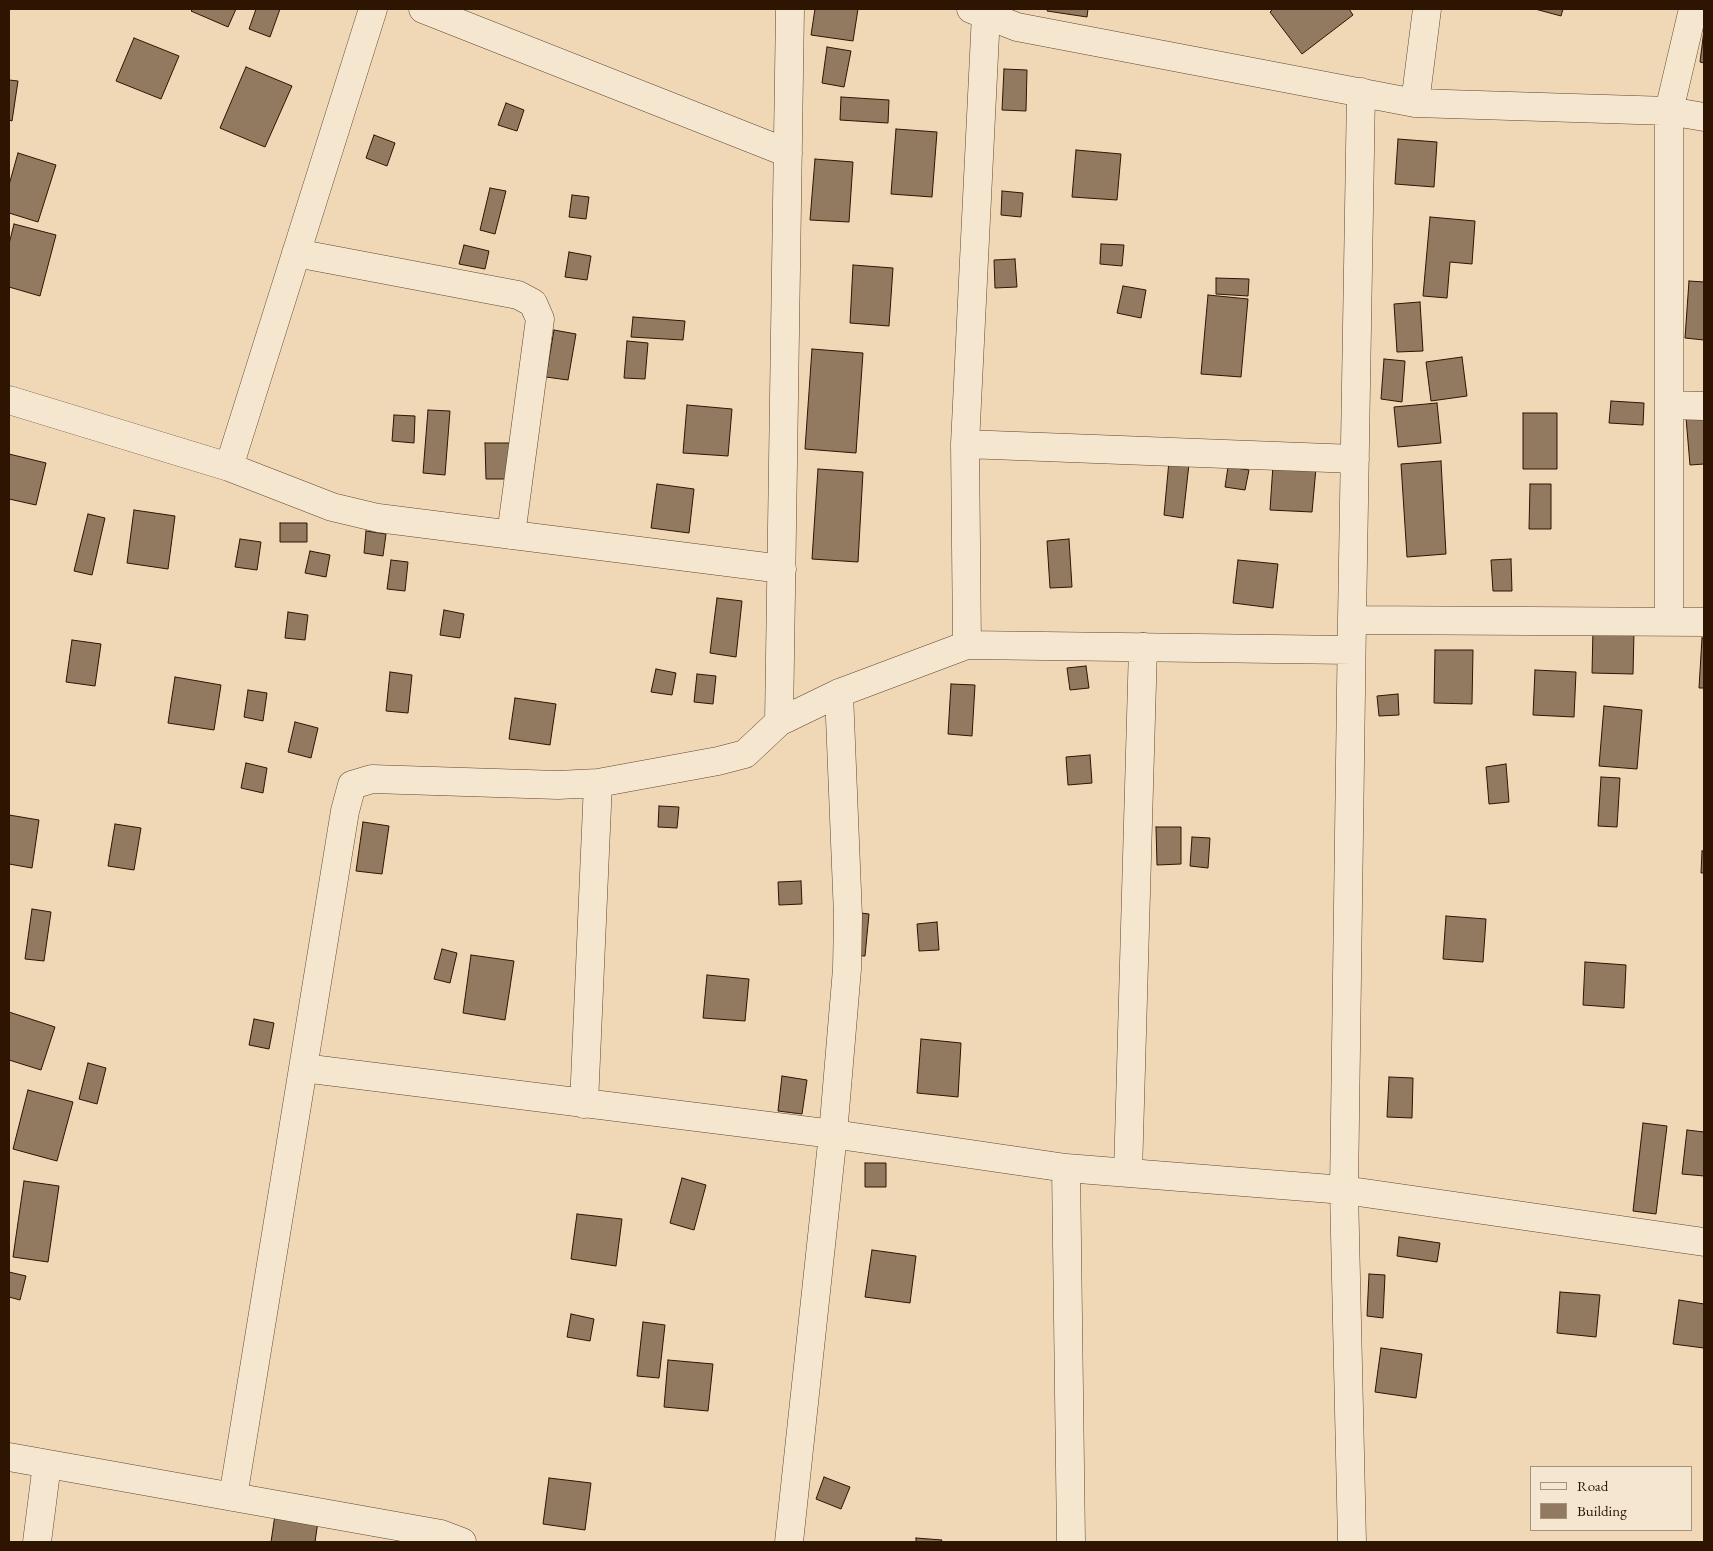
<!DOCTYPE html>
<style>
body{margin:0}
#map{position:relative;width:1713px;height:1551px;overflow:hidden;background:#f0d8b7;font-family:"EB Garamond",serif}
canvas{display:block}
.frame{position:absolute;inset:0;border:10px solid #2d1501;pointer-events:none}
.legend{position:absolute;left:1530px;top:1466px;width:162px;height:65px;box-sizing:border-box;background:#f5e6d0;border:1px solid #a5927d;margin:0;padding:6px 9px;list-style:none;font-size:15px;color:#2d1501}
.legend li{display:flex;align-items:center;gap:10px;height:25px}
.legend b{width:25px;border:1px solid #a5927d}
</style>
<div id="map">
<canvas width="1713" height="1551"></canvas>
<div class="frame"></div>
<ul class="legend">
<li><b style="height:6px;background:#f5e6d0"></b>Road</li>
<li><b style="height:14px;background:#927a60"></b>Building</li>
</ul>
</div>
<script>
const g = document.querySelector('canvas').getContext('2d');
g.lineJoin = 'round';
function fill(path, color) {
  g.fillStyle = color;
  g.fill(path, 'evenodd');
}
function toPath(rows) {
  const path = new Path2D();
  for (const r of rows) {
    path.moveTo(r[0], r[1]);
    for (let i = 2; i < r.length; i += 2) path.lineTo(r[i], r[i + 1]);
  }
  return path;
}
function strokePath(path, color, width, dash) {
  g.strokeStyle = color;
  g.lineWidth = width;
  g.lineCap = dash ? 'butt' : 'round';
  g.setLineDash(dash || []);
  g.stroke(path);
}
const building = toPath([
 [193,9,236,9,228,27,191,11,193,9],
 [256,9,280,9,270,37,249,29,256,9],
 [815,9,858,9,853,41,811,35,815,9],
 [1048,9,1088,9,1087,17,1047,11,1048,9],
 [1273,9,1349,9,1353,15,1302,54,1270,12,1273,9],
 [1535,9,1563,9,1561,16,1535,9],
 [1704,30,1704,63,1700,62,1704,30],
 [134,38,179,56,161,99,116,81,134,38],
 [827,47,851,51,844,87,822,83,827,47],
 [246,67,292,86,265,147,220,128,246,67],
 [1004,69,1027,70,1026,111,1002,110,1004,69],
 [9,80,18,81,12,121,9,120,9,80],
 [841,97,889,100,888,123,840,120,841,97],
 [506,103,524,110,517,131,498,125,506,103],
 [896,129,937,132,932,197,891,194,896,129],
 [374,135,395,143,387,166,366,158,374,135],
 [1398,139,1437,142,1434,187,1395,184,1398,139],
 [1076,150,1121,154,1117,200,1072,197,1076,150],
 [18,153,56,165,38,222,9,213,9,185,18,153],
 [815,159,853,162,849,222,810,220,815,159],
 [490,188,506,191,495,234,480,230,490,188],
 [1002,191,1023,193,1021,217,1001,215,1002,191],
 [572,195,589,197,586,219,569,217,572,195],
 [1430,217,1475,221,1472,264,1450,262,1447,298,1423,296,1430,217],
 [14,224,56,235,40,296,9,287,9,244,14,224],
 [1101,244,1124,245,1122,266,1100,264,1101,244],
 [464,245,489,251,485,269,459,264,464,245],
 [569,252,591,256,587,280,565,277,569,252],
 [1015,259,1017,287,995,288,994,260,1015,259],
 [853,265,893,268,889,326,850,323,853,265],
 [1216,278,1249,279,1248,296,1216,294,1216,278],
 [1689,281,1704,282,1704,340,1685,338,1689,281],
 [1123,286,1146,290,1141,318,1117,313,1123,286],
 [1208,295,1248,299,1241,377,1201,374,1208,295],
 [1420,302,1423,351,1397,352,1394,304,1420,302],
 [633,317,685,321,683,340,631,337,633,317],
 [554,330,576,334,568,380,546,377,554,330],
 [627,341,648,343,645,379,624,378,627,341],
 [812,349,863,353,856,453,805,449,812,349],
 [1462,357,1467,396,1431,401,1426,362,1462,357],
 [1384,359,1405,361,1402,402,1381,399,1384,359],
 [1611,401,1644,403,1643,425,1609,423,1611,401],
 [1437,403,1441,443,1398,447,1394,407,1437,403],
 [687,405,732,409,728,456,683,453,687,405],
 [428,410,450,411,445,475,423,473,428,410],
 [1523,413,1557,413,1557,469,1523,469,1523,413],
 [394,415,415,416,414,443,392,441,394,415],
 [1704,416,1704,464,1690,465,1686,418,1704,416],
 [485,443,510,443,511,479,486,479,485,443],
 [9,454,46,463,36,505,9,499,9,454],
 [1169,461,1189,464,1183,518,1164,515,1169,461],
 [1441,461,1446,554,1407,557,1401,464,1441,461],
 [1273,465,1316,468,1312,512,1270,510,1273,465],
 [1228,467,1249,470,1245,490,1225,487,1228,467],
 [818,469,863,472,858,562,812,559,818,469],
 [657,484,694,489,689,533,651,528,657,484],
 [1530,484,1551,484,1551,529,1529,529,1530,484],
 [134,510,175,516,168,569,127,563,134,510],
 [88,514,105,518,92,575,74,571,88,514],
 [280,523,307,523,307,542,280,542,280,523],
 [366,531,386,534,383,556,364,553,366,531],
 [240,539,261,542,257,570,235,567,240,539],
 [1069,539,1072,587,1050,588,1047,541,1069,539],
 [310,551,330,555,326,577,305,573,310,551],
 [1511,559,1512,591,1493,591,1491,560,1511,559],
 [391,560,408,562,405,591,387,589,391,560],
 [1238,560,1278,564,1273,608,1233,603,1238,560],
 [717,598,742,601,736,657,710,653,717,598],
 [444,610,464,614,460,638,440,635,444,610],
 [288,612,308,615,305,640,285,638,288,612],
 [1593,630,1634,631,1633,674,1592,673,1593,630],
 [1702,638,1704,638,1704,688,1699,688,1702,638],
 [72,640,101,644,95,686,66,682,72,640],
 [1435,650,1473,650,1472,704,1434,703,1435,650],
 [1086,666,1089,688,1070,690,1067,668,1086,666],
 [656,669,676,673,672,695,651,692,656,669],
 [1535,670,1576,672,1574,717,1533,715,1535,670],
 [390,672,412,675,408,713,386,711,390,672],
 [697,674,716,676,713,704,694,702,697,674],
 [175,677,221,685,214,730,168,723,175,677],
 [951,684,975,685,972,736,948,734,951,684],
 [248,690,267,693,263,721,244,717,248,690],
 [1398,694,1399,715,1379,716,1377,696,1398,694],
 [515,698,556,704,550,745,509,739,515,698],
 [1604,706,1642,710,1637,769,1599,766,1604,706],
 [295,722,318,728,311,758,288,752,295,722],
 [1090,755,1092,783,1068,785,1066,757,1090,755],
 [246,763,267,768,263,793,241,788,246,763],
 [1506,764,1509,802,1489,804,1486,767,1506,764],
 [1601,777,1620,778,1617,827,1598,826,1601,777],
 [659,806,679,807,677,828,658,827,659,806],
 [9,815,39,820,32,868,9,864,9,815],
 [363,822,389,826,382,874,356,871,363,822],
 [115,824,141,828,134,870,108,866,115,824],
 [1156,827,1181,827,1181,864,1157,865,1156,827],
 [1192,837,1210,838,1208,868,1190,866,1192,837],
 [1702,851,1704,851,1704,873,1701,873,1702,851],
 [801,881,802,904,779,905,778,882,801,881],
 [32,909,51,912,44,961,25,959,32,909],
 [853,912,869,914,865,956,849,955,853,912],
 [1446,916,1486,919,1483,962,1443,959,1446,916],
 [937,922,939,950,919,951,917,924,937,922],
 [442,949,457,953,450,983,434,979,442,949],
 [471,955,514,961,505,1020,463,1013,471,955],
 [1585,962,1626,965,1624,1008,1583,1005,1585,962],
 [707,975,749,979,745,1021,703,1018,707,975],
 [9,1012,55,1027,41,1070,9,1060,9,1012],
 [254,1019,274,1023,269,1049,249,1045,254,1019],
 [921,1039,961,1043,958,1097,917,1093,921,1039],
 [88,1063,106,1068,97,1104,79,1099,88,1063],
 [782,1076,807,1080,802,1114,778,1111,782,1076],
 [1389,1077,1413,1078,1412,1118,1387,1117,1389,1077],
 [28,1090,73,1102,57,1161,13,1149,28,1090],
 [1643,1123,1667,1126,1656,1214,1633,1211,1643,1123],
 [1687,1130,1704,1132,1704,1176,1682,1174,1687,1130],
 [865,1163,886,1163,886,1187,865,1187,865,1163],
 [682,1178,706,1185,694,1230,670,1223,682,1178],
 [24,1181,59,1186,48,1262,13,1257,24,1181],
 [577,1214,622,1219,616,1266,571,1259,577,1214],
 [1399,1237,1440,1243,1437,1262,1397,1256,1399,1237],
 [872,1250,916,1256,910,1303,865,1297,872,1250],
 [9,1272,26,1276,20,1300,9,1297,9,1272],
 [1369,1274,1385,1275,1383,1318,1367,1316,1369,1274],
 [1560,1292,1600,1295,1596,1337,1557,1333,1560,1292],
 [1679,1300,1704,1304,1704,1348,1673,1344,1679,1300],
 [571,1314,594,1319,590,1341,567,1337,571,1314],
 [643,1322,665,1325,659,1378,637,1376,643,1322],
 [1381,1348,1422,1354,1416,1398,1375,1392,1381,1348],
 [668,1360,713,1364,708,1411,664,1407,668,1360],
 [824,1477,850,1487,841,1509,816,1499,824,1477],
 [549,1478,591,1483,585,1530,543,1524,549,1478],
 [275,1515,318,1521,315,1542,271,1542,275,1515],
 [916,1538,942,1540,941,1542,916,1542,916,1538]
]);
fill(building, '#927a60');
strokePath(building, '#2d1501', 1);
const minor = toPath([
 [423,9,788,153],
 [971,9,1017,27,1415,103,1669,111,1704,117],
 [1415,103,1427,9],
 [296,253,518,295,533,303,540,319,511,535],
 [9,400,229,467,332,507,378,518,782,569],
 [1669,405,1704,406],
 [965,444,1355,459],
 [229,467,373,9],
 [1352,620,1704,622],
 [1669,622,1669,111,1693,9],
 [967,645,965,444,986,14],
 [779,722,790,9],
 [303,1068,833,1134,1066,1168,1344,1190,1704,1242],
 [584,1104,598,783],
 [1066,1168,1071,1542],
 [1128,1173,1143,647],
 [9,1457,441,1534,462,1542],
 [233,1497,345,811,352,785,372,779,558,785,598,783,718,761,745,754,779,722,839,693,967,645,1351,650],
 [37,1542,47,1464],
 [789,1542,833,1134,847,969,848,916,839,693],
 [1352,1542,1344,1190,1352,620,1361,92]
]);
strokePath(minor, '#5e462e', 29);
strokePath(minor, '#f5e6d0', 28);
</script>
